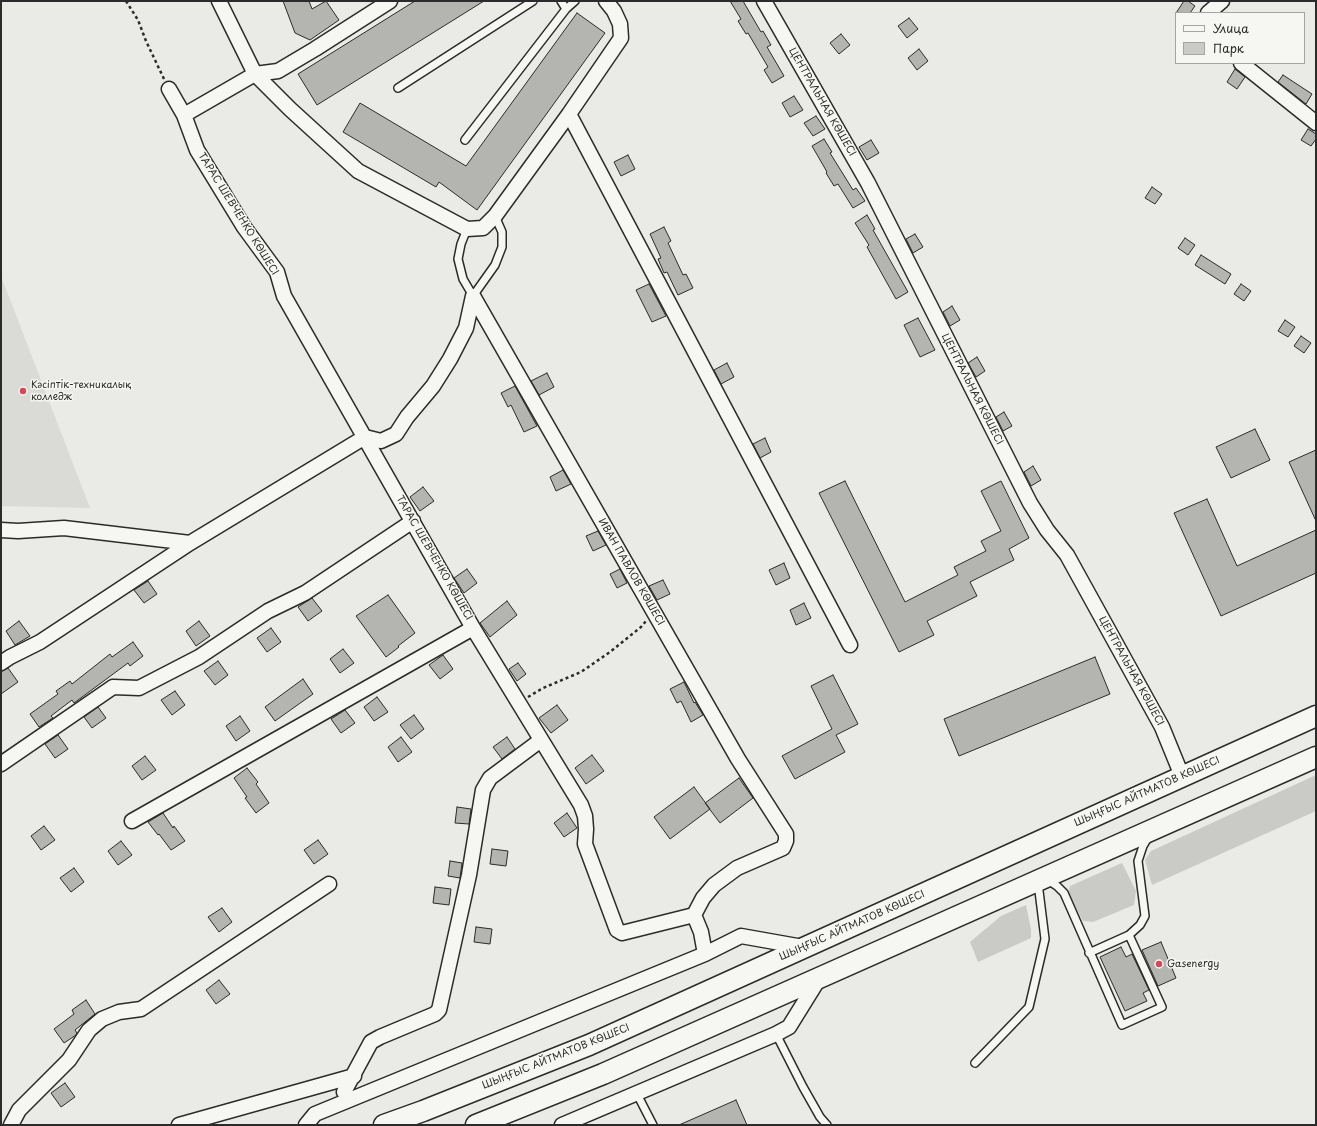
<!DOCTYPE html>
<meta charset="utf-8">
<style>
body{margin:0}
#map{position:relative;width:1317px;height:1126px;overflow:hidden;background:#eaeae6;font-family:"Playpen Sans",sans-serif}
canvas{display:block}
.frame{position:absolute;inset:0;border:2px solid #2b2b2b;pointer-events:none}
.legend{position:absolute;left:1175px;top:12px;width:130px;height:52px;box-sizing:border-box;background:#f6f6f2;border:1px solid #a5a5a2;margin:0;padding:5px 7px;list-style:none;font-size:12px;color:#2b2b2b}
.legend li{display:flex;align-items:center;gap:8px;height:20px}
.legend b{width:20px;border:1px solid #a5a5a2}
</style>
<div id="map">
<canvas width="1317" height="1126"></canvas>
<div class="frame"></div>
<ul class="legend">
<li><b style="height:5px;background:#f6f6f2"></b>Улица</li>
<li><b style="height:11px;background:#cacac7"></b>Парк</li>
</ul>
</div>
<script>
const g = document.querySelector('canvas').getContext('2d');
g.lineJoin = 'round';
function fill(path, color) {
  g.fillStyle = color;
  g.fill(path, 'evenodd');
}
function toPath(rows) {
  const path = new Path2D();
  for (const r of rows) {
    path.moveTo(r[0], r[1]);
    for (let i = 2; i < r.length; i += 2) path.lineTo(r[i], r[i + 1]);
  }
  return path;
}
function strokePath(path, color, width, dash) {
  g.strokeStyle = color;
  g.lineWidth = width;
  g.lineCap = dash ? 'butt' : 'round';
  g.setLineDash(dash || []);
  g.stroke(path);
}
function label(font, color, halo, rows, align = 'center') {
  g.font = font + ' "Playpen Sans",sans-serif';
  g.lineWidth = 3;
  g.setLineDash([]);
  g.textBaseline = 'middle';
  g.strokeStyle = halo;
  g.fillStyle = color;
  for (const [text, x, y, turn = 0] of rows) {
    g.save();
    g.translate(x, y);
    g.rotate((+turn || 0) * Math.PI / 180);
    g.textAlign = isNaN(turn) ? turn : align;
    if (halo) g.strokeText(text, 0, 0);
    g.fillText(text, 0, 0);
    g.restore();
  }
}
fill(toPath([
 [1,276,90,508,1,506]
]), '#dadad6');
fill(toPath([
 [1316,775,1316,811,1152,885,1145,860,1151,851],
 [1122,863,1136,891,1134,905,1093,922,1083,921,1068,893,1070,886],
 [1026,905,1031,929,1031,938,978,962,970,942,1001,916]
]), '#cacac7');
const building = toPath([
 [283,1,309,1,312,9,326,1,339,20,310,40,295,33,283,1],
 [415,1,484,1,317,105,298,74,415,1],
 [730,1,743,1,761,32,763,31,771,45,767,47,784,76,772,83,764,70,768,67,748,33,746,34,738,21,741,19,730,1],
 [1184,1,1188,1,1195,6,1190,13,1176,13,1184,1],
 [577,13,605,33,477,210,439,182,436,187,343,132,360,103,466,166,577,13],
 [909,18,918,29,907,38,898,26,909,18],
 [841,34,850,45,839,54,830,43,841,34],
 [919,49,928,61,917,70,908,58,919,49],
 [1235,69,1245,77,1237,89,1227,82,1235,69],
 [1283,75,1312,94,1306,104,1278,82,1283,75],
 [794,96,803,110,790,117,782,103,794,96],
 [816,116,825,129,813,136,804,123,816,116],
 [1308,129,1316,134,1316,139,1311,146,1301,140,1308,129],
 [824,139,832,152,830,153,853,190,856,188,865,201,853,208,838,184,834,186,826,173,827,172,812,146,824,139],
 [871,140,879,153,867,160,859,147,871,140],
 [628,155,635,169,621,176,614,162,628,155],
 [1152,187,1162,194,1155,204,1145,198,1152,187],
 [867,215,875,229,873,230,908,292,896,299,867,247,869,245,855,223,867,215],
 [664,227,671,241,668,243,683,275,686,274,693,288,678,295,667,272,664,273,658,259,661,258,650,234,664,227],
 [915,234,923,247,913,253,906,239,915,234],
 [1185,238,1195,245,1188,255,1178,248,1185,238],
 [1201,255,1231,274,1225,284,1195,265,1201,255],
 [649,284,666,316,652,322,636,290,649,284],
 [1241,284,1251,291,1244,301,1234,294,1241,284],
 [952,306,960,320,950,326,943,312,952,306],
 [918,318,935,350,920,357,904,325,918,318],
 [1285,320,1295,327,1288,337,1278,331,1285,320],
 [1301,336,1311,343,1304,353,1294,346,1301,336],
 [977,357,985,371,976,377,968,363,977,357],
 [727,363,734,377,721,384,714,370,727,363],
 [547,373,554,387,539,395,531,381,547,373],
 [515,386,537,426,524,432,511,405,508,407,501,393,515,386],
 [1004,412,1012,426,1003,431,996,417,1004,412],
 [1255,429,1270,460,1231,478,1216,447,1255,429],
 [765,438,771,452,760,458,753,444,765,438],
 [1316,450,1316,521,1289,462,1316,450],
 [1033,466,1041,480,1031,486,1024,472,1033,466],
 [563,470,571,484,556,491,550,477,563,470],
 [845,481,905,602,958,575,954,567,986,551,981,541,1001,531,981,491,1001,481,1029,538,1009,549,1014,560,970,582,977,596,927,621,934,635,899,652,819,493,845,481],
 [423,487,434,501,420,511,410,497,423,487],
 [1207,499,1237,566,1316,530,1316,573,1221,616,1174,513,1207,499],
 [598,531,606,545,593,551,586,536,598,531],
 [784,563,790,578,776,585,769,570,784,563],
 [467,569,477,583,464,593,454,578,467,569],
 [620,569,627,583,617,588,610,574,620,569],
 [663,580,670,594,657,600,649,586,663,580],
 [148,581,157,594,144,603,134,590,148,581],
 [388,595,415,633,398,646,399,647,386,657,356,616,388,595],
 [312,598,322,611,308,621,298,607,312,598],
 [507,601,517,615,490,637,480,623,507,601],
 [804,603,811,618,796,625,790,610,804,603],
 [19,621,30,636,15,645,6,631,19,621],
 [199,621,210,636,196,646,186,631,199,621],
 [271,628,281,642,267,652,257,638,271,628],
 [133,642,143,656,130,666,128,663,74,703,72,700,51,716,53,718,39,727,30,714,58,694,56,691,70,681,72,684,110,654,112,657,133,642],
 [343,649,354,663,340,673,330,659,343,649],
 [443,655,453,669,440,679,429,665,443,655],
 [1095,657,1110,694,959,756,944,719,1095,657],
 [218,661,228,675,215,685,204,671,218,661],
 [518,663,526,674,517,681,509,669,518,663],
 [8,668,18,682,1,694,1,672,8,668],
 [833,675,858,724,836,735,845,752,795,779,782,756,832,729,811,686,833,675],
 [303,679,313,694,275,721,265,707,303,679],
 [684,682,694,703,695,702,703,715,691,722,681,701,677,703,670,689,684,682],
 [175,691,185,705,172,715,161,700,175,691],
 [377,697,388,712,374,721,364,707,377,697],
 [557,705,568,720,551,733,539,718,557,705],
 [98,707,106,718,92,728,84,717,98,707],
 [345,710,355,723,341,733,331,719,345,710],
 [414,715,424,729,411,739,400,725,414,715],
 [240,716,250,731,236,741,226,726,240,716],
 [58,735,68,749,55,758,45,744,58,735],
 [401,737,412,752,398,762,388,747,401,737],
 [507,737,515,749,502,759,493,747,507,737],
 [592,755,604,771,586,784,575,768,592,755],
 [145,756,156,770,142,780,132,766,145,756],
 [247,768,258,782,256,784,269,803,256,813,245,798,247,797,234,778,247,768],
 [739,778,753,798,720,823,705,803,739,778],
 [694,787,710,809,670,839,654,817,694,787],
 [457,807,471,809,469,824,455,823,457,807],
 [163,813,173,828,174,826,185,841,171,850,159,834,158,835,148,822,163,813],
 [567,813,577,828,564,837,554,823,567,813],
 [44,826,55,840,41,850,31,836,44,826],
 [318,840,328,854,314,864,304,850,318,840],
 [121,841,132,855,118,865,108,851,121,841],
 [492,849,508,851,506,866,490,864,492,849],
 [450,861,462,863,460,878,448,876,450,861],
 [74,868,84,882,71,892,60,878,74,868],
 [435,887,451,889,449,905,433,903,435,887],
 [222,908,232,922,219,932,208,917,222,908],
 [476,927,492,929,490,944,474,942,476,927],
 [1161,942,1176,978,1158,986,1142,950,1161,942],
 [1121,947,1126,957,1132,954,1149,990,1143,993,1147,1001,1125,1011,1100,957,1121,947],
 [219,980,230,994,216,1004,206,990,219,980],
 [86,1000,95,1014,75,1030,77,1033,76,1035,64,1043,54,1029,74,1014,72,1010,86,1000],
 [65,1083,75,1097,61,1107,51,1093,65,1083],
 [736,1100,747,1125,679,1125,736,1100]
]);
fill(building, '#b4b4b1');
strokePath(building, '#2b2b2b', 1);
const lane = toPath([
 [561,1,566,9],
 [398,88,533,1],
 [465,140,566,9,575,1],
 [467,229,461,244,458,259,463,279,473,296,495,265,502,247,502,232,495,216],
 [1046,882,1051,882,1057,886,1064,893,1122,1025,1162,1007,1129,935,1140,925,1145,916,1138,861,1143,846,1149,836],
 [1089,953,1129,935],
 [776,1034,803,1087,820,1117,827,1125],
 [975,1063,1029,1007,1045,939,1038,883],
 [637,1094,653,1125]
]);
const street = toPath([
 [219,1,255,74,290,109,358,171,467,229,483,228,495,216,569,114,621,38,620,24,614,11,606,1],
 [764,1,868,183,1030,503,1047,530,1067,555,1162,727,1182,776],
 [1208,13,1222,1],
 [1241,63,1316,123],
 [169,89,184,115,197,150,244,227,277,272,284,296,473,628,581,805,585,816,586,829,585,844,617,930,622,933,694,915,701,932,705,954],
 [569,114,850,645],
 [184,115,255,74,278,71,315,49,390,1],
 [473,296,738,759,786,834,786,841,783,848,737,868,714,885,703,898,694,915],
 [1,530,18,531,64,528,190,543],
 [1,663,10,657,40,642,190,543,365,437,381,441,396,434,407,417,433,386,450,359,466,328,473,296],
 [1,764,113,687,139,688,199,657,268,611,305,593,413,521],
 [132,821,473,628],
 [344,1092,371,1042,380,1037,435,1014,439,1010,469,875,483,790,490,778,541,740],
 [11,1125,19,1110,69,1060,89,1030,102,1019,119,1012,141,1009,329,884],
 [179,1125,354,1076],
 [306,1125,315,1114,705,954,741,936,803,947],
 [562,1125,776,1034,789,1027,820,977]
]);
const secondary = toPath([
 [384,1125,423,1111,589,1045,1316,716],
 [476,1125,603,1074,1316,757]
]);
strokePath(lane, '#2b2b2b', 10);
strokePath(street, '#2b2b2b', 17);
strokePath(secondary, '#2b2b2b', 23);
strokePath(toPath([
 [126,1,138,20,146,41,164,79],
 [528,697,543,688,581,672,610,652,641,627,646,621]
]), '#2b2b2b', 2.5, [3, 3]);
strokePath(lane, '#f6f6f2', 7);
strokePath(street, '#f6f6f2', 14);
strokePath(secondary, '#f6f6f2', 20);
for (const [x, y, r, color] of [
 [23,391,4,"#d1495b"],
 [1159,964,4,"#d1495b"]
]) {
  const dot = new Path2D();
  dot.arc(x, y, r, 0, 2 * Math.PI);
  g.fillStyle = color;
  g.fill(dot);
  strokePath(dot, '#f6f6f2', 1.5);
}
label('10px', '#2b2b2b', '#f6f6f2', [
 ["ЦЕНТРАЛЬНАЯ КӨШЕСІ",822,102,60],
 ["ТАРАС ШЕВЧЕНКО КӨШЕСІ",238,214,58],
 ["ЦЕНТРАЛЬНАЯ КӨШЕСІ",972,389,63],
 ["ТАРАС ШЕВЧЕНКО КӨШЕСІ",434,558,60],
 ["ИВАН ПАВЛОВ КӨШЕСІ",631,572,60],
 ["ЦЕНТРАЛЬНАЯ КӨШЕСІ",1131,671,61],
 ["ШЫҢҒЫС АЙТМАТОВ КӨШЕСІ",1147,792,-24],
 ["ШЫҢҒЫС АЙТМАТОВ КӨШЕСІ",852,926,-24],
 ["ШЫҢҒЫС АЙТМАТОВ КӨШЕСІ",556,1057,-22]
]);
label('10px', '#2b2b2b', '#f6f6f2', [
 ["Кәсіптік-техникалық",31,385],
 ["колледж",31,397],
 ["Gasenergy",1167,964]
], 'left');
</script>
